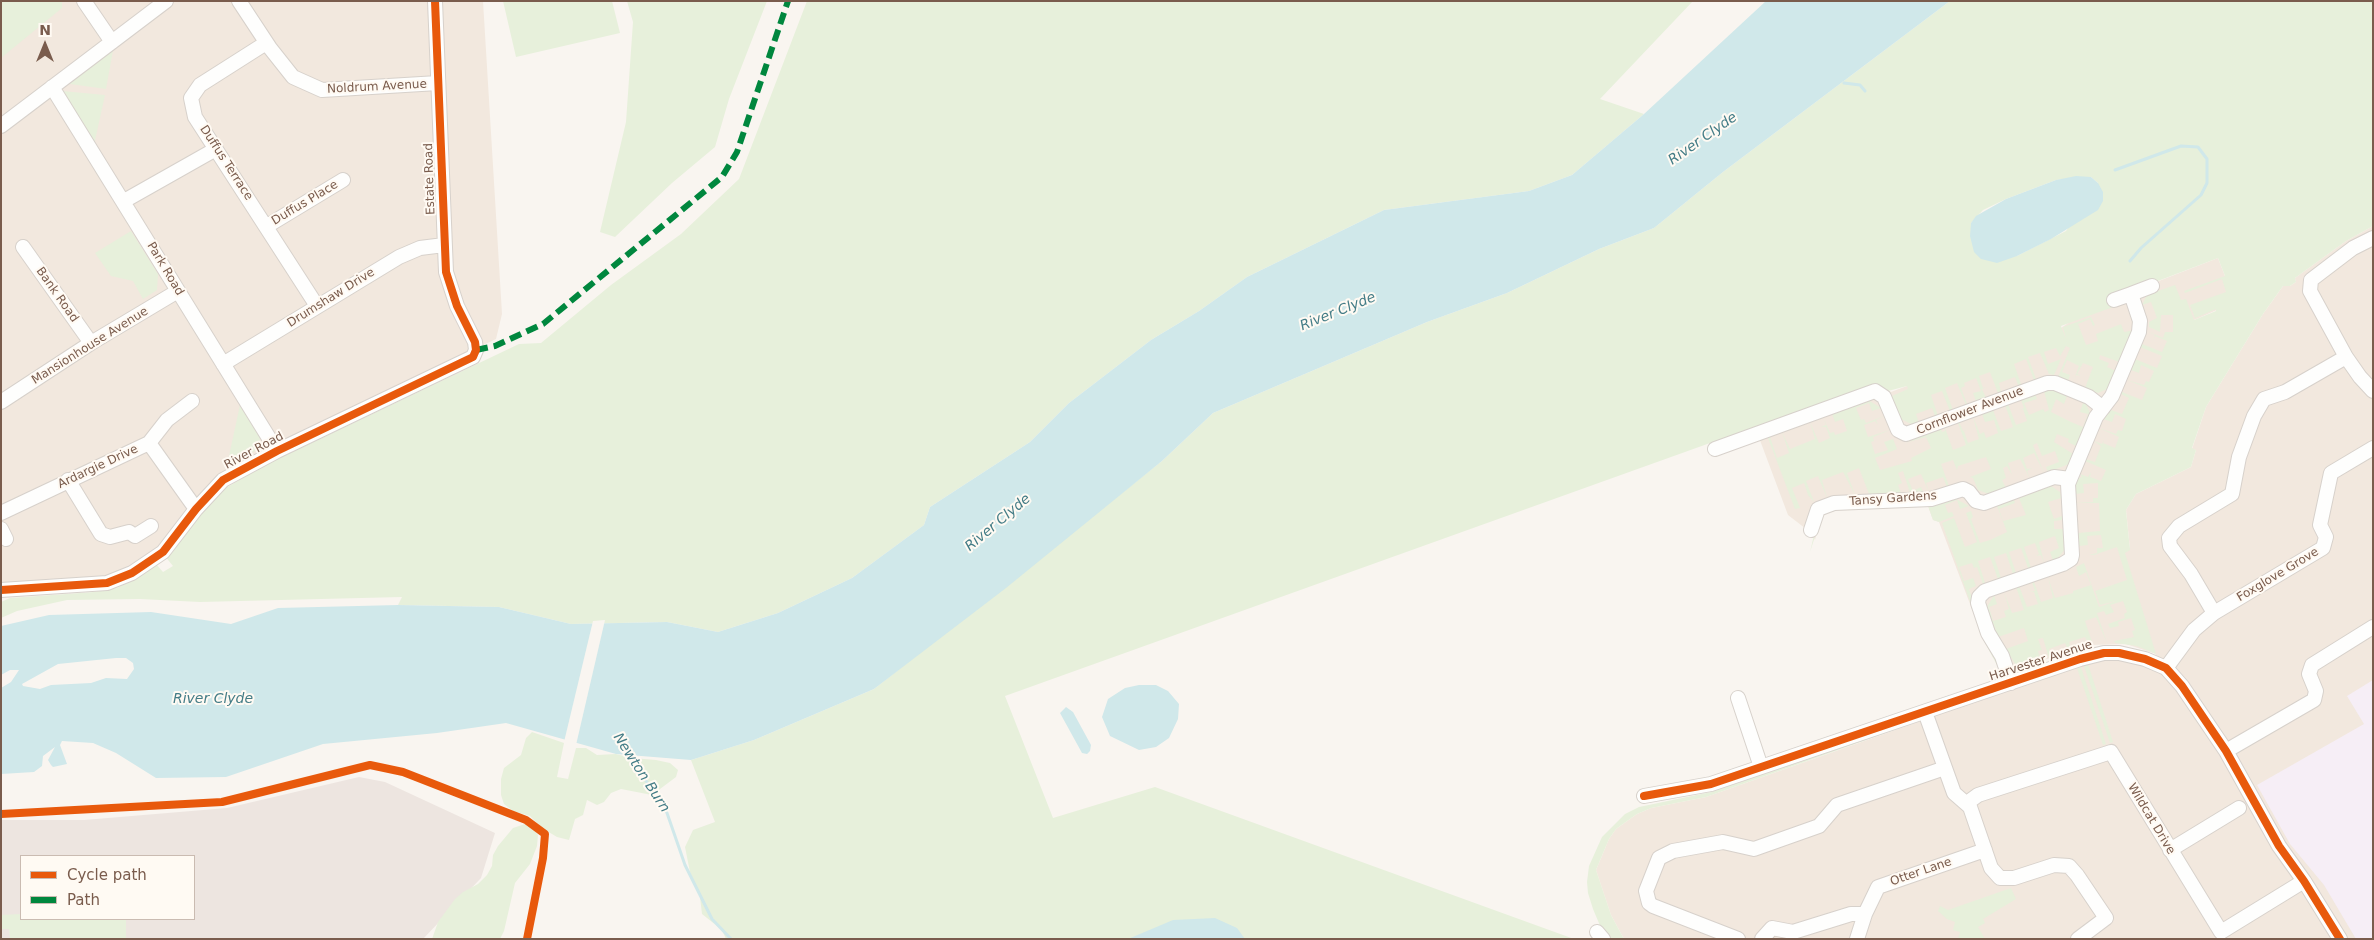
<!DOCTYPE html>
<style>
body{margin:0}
#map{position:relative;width:2374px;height:940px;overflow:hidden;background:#f9f5f0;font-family:"DejaVu Sans",sans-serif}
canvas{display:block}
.frame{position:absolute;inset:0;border:2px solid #7a5c4d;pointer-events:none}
.legend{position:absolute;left:20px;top:855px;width:175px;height:65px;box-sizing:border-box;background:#fffaf3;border:1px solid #cabbb1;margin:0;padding:6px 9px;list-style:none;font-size:15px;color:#7a5c4d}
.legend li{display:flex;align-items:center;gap:10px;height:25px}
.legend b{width:25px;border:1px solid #cabbb1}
.north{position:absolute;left:20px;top:20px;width:50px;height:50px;-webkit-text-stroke:4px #fffaf3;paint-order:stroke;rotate:0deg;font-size:14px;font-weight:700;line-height:20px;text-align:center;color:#7a5c4d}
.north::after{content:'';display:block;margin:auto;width:18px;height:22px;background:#7a5c4d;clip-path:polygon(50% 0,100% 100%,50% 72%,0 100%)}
</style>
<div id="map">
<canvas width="2374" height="940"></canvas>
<div class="frame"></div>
<ul class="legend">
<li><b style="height:6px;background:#e8590c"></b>Cycle path</li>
<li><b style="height:6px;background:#00873e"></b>Path</li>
</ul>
<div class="north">N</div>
</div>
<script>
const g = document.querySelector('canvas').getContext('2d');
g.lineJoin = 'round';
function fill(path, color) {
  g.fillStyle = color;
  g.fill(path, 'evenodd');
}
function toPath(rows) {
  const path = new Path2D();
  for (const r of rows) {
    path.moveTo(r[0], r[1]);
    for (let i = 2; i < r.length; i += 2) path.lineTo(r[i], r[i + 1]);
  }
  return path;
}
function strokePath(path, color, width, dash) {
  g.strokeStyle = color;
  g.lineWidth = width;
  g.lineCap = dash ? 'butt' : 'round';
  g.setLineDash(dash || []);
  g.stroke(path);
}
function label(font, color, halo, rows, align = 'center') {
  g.font = font + ' "DejaVu Sans",sans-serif';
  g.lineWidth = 4;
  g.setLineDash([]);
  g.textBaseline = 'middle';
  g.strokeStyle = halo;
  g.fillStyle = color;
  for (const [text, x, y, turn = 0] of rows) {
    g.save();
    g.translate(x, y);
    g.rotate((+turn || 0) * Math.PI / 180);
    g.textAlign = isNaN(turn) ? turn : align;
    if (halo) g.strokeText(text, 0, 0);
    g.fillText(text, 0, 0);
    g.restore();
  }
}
fill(toPath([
 [1,1,483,1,502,314,496,339,229,467,150,556,121,576,1,597],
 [2373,226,2373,939,1624,939,1611,915,1596,870,1609,839,1616,829,1637,814,1651,808,1706,797,2093,660,2108,658,2144,665,2156,654,2126,644,2091,645,2022,667,2022,670,1994,680,1993,678,1998,672,1998,666,1984,641,1939,522,1933,520,1928,506,1841,509,1827,513,1821,518,1815,540,1810,532,1788,515,1755,427,1875,383,1891,392,1923,380,2061,328,2109,295,2149,280,2151,284,2218,258,2235,302,2185,324,2113,492,2130,549,2126,510,2136,494,2191,467,2196,450,2192,449,2206,407,2263,314,2283,286,2290,286,2296,282,2295,278,2346,241]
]), '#f2e8de');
fill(toPath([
 [359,777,385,782,495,833,481,878,423,939,1,939,1,820,84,820,227,808],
 [21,856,194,856,194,919,21,919]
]), '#ede5e0');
fill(toPath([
 [2373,680,2373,939,2356,939,2324,885,2290,844,2257,785,2364,724,2347,696]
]), '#f6eef6');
fill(toPath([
 [1,1,62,1,62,8,1,58],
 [503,1,612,1,620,33,516,57],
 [627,1,767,1,729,99,715,147,672,183,615,237,600,232,626,122,633,22],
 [807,1,1693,1,1600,99,1644,114,1572,175,1529,191,1384,210,1247,277,1199,311,1151,340,1069,403,1030,442,930,507,924,525,852,578,778,613,718,632,667,622,571,624,499,607,398,605,402,597,200,602,140,599,67,600,17,611,1,618,1,602,10,598,94,592,117,588,147,572,156,564,163,572,173,566,164,555,224,489,263,466,519,344,541,343,611,285,681,234,739,179],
 [1950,1,2373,1,2373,226,2346,241,2295,278,2296,282,2290,286,2283,286,2263,314,2206,407,2192,448,2196,450,2191,467,2136,494,2126,510,2130,550,2125,553,2156,654,2137,646,2115,643,2114,641,2134,637,2132,631,2135,630,2131,618,2118,622,2119,626,2110,628,2108,624,2125,618,2124,614,2127,612,2123,601,2110,605,2114,612,2106,615,2104,611,2097,613,2107,643,2096,617,2085,621,2093,645,2089,645,2085,637,2069,642,2072,651,2069,652,2065,643,2049,649,2052,657,2049,658,2043,638,2038,639,2042,650,2038,651,2041,661,2017,667,2006,649,2028,641,2024,628,1998,637,1987,607,1994,595,1997,604,1989,607,1993,621,2006,617,2004,611,2009,609,2004,592,2012,613,2024,610,2016,587,2019,586,2027,607,2038,604,2034,592,2030,592,2035,591,2032,582,2034,582,2041,602,2053,598,2048,577,2055,598,2073,593,2073,591,2091,585,2086,572,2079,576,2076,567,2084,563,2099,607,2116,601,2100,605,2095,591,2127,580,2117,547,2094,555,2089,555,2097,553,2097,548,2103,548,2101,535,2087,536,2088,545,2079,546,2078,533,2100,531,2099,503,2075,503,2093,502,2093,498,2098,498,2098,483,2083,484,2084,493,2075,494,2075,485,2078,478,2082,477,2080,474,2088,477,2091,472,2090,477,2101,481,2106,470,2085,461,2086,459,2095,462,2101,446,2094,441,2102,444,2104,439,2103,443,2115,448,2119,437,2099,428,2116,434,2118,430,2122,431,2126,419,2115,414,2112,422,2103,419,2111,410,2122,414,2129,398,2121,394,2122,392,2142,400,2147,388,2127,380,2144,385,2146,381,2149,382,2154,371,2141,365,2139,373,2131,370,2135,359,2157,368,2162,356,2140,347,2142,344,2162,352,2167,341,2155,336,2153,340,2155,335,2147,331,2163,338,2165,332,2173,332,2173,315,2161,315,2160,332,2149,327,2149,322,2157,318,2151,302,2142,305,2147,295,2175,285,2181,300,2186,299,2194,320,2216,311,2216,309,2195,318,2190,305,2226,292,2222,279,2185,293,2184,291,2225,276,2218,258,2150,284,2148,280,2109,295,2113,307,2061,326,2066,339,2063,327,2091,317,2095,325,2093,326,2090,319,2078,324,2086,345,2098,341,2096,334,2121,324,2124,332,2135,330,2122,363,2100,355,2099,359,2109,363,2107,367,2118,372,2107,389,2098,393,2085,388,2093,367,2083,363,2077,374,2081,376,2076,375,2073,383,2079,366,2067,360,2062,372,2070,375,2068,381,2058,377,2070,348,2066,346,2060,356,2056,348,2044,352,2048,364,2061,359,2054,375,2049,374,2040,353,2028,357,2036,379,2034,380,2026,359,2014,364,2021,384,2018,385,2015,377,1999,383,2001,392,1998,393,1990,372,1979,376,1983,388,1987,387,1982,389,1986,398,1976,401,1973,393,1981,391,1976,378,1964,383,1965,386,1961,388,1967,404,1966,405,1957,383,1945,388,1953,410,1950,411,1942,391,1931,395,1938,416,1935,416,1932,408,1916,414,1919,423,1913,425,1901,419,1892,396,1908,389,1907,386,1763,424,1005,696,1053,818,1155,787,1574,939,726,939,722,930,702,914,700,897,690,872,685,847,693,830,715,822,691,760,754,740,874,689,1162,461,1213,413,1427,322,1507,293,1599,249,1654,228,1723,172],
 [2091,177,2098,183,2066,231,2017,256,1971,223,1983,210,2006,199,2056,180],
 [114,45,106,89,63,83],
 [62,91,105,95,94,145],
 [131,231,158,274,157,290,143,299,133,281,111,276,95,253],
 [2044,391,2056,391,2067,396,2064,404,2056,399,2051,412,2071,422,2083,427,2088,414,2080,412,2083,403,2086,404,2090,413,2076,446,2068,442,2069,439,2057,434,2054,442,2073,454,2069,464,2048,472,2046,467,2059,462,2055,451,2042,456,2037,443,2033,445,2044,473,2034,453,2023,458,2027,469,2032,468,2027,471,2030,479,2020,459,2008,463,2012,475,2007,466,2003,468,2006,478,2002,480,2006,488,1989,494,1978,490,1973,478,1970,477,1991,469,1986,457,1958,466,1957,470,1953,460,1941,464,1949,486,1947,487,1943,477,1926,483,1929,492,1921,474,1908,479,1913,491,1921,487,1923,492,1910,493,1903,471,1898,473,1902,483,1898,485,1901,493,1869,494,1859,468,1847,473,1855,495,1843,472,1822,480,1827,498,1818,476,1806,481,1814,502,1808,495,1804,483,1792,488,1800,508,1795,509,1768,438,1770,437,1777,458,1789,453,1782,432,1790,449,1815,439,1810,422,1819,443,1830,438,1826,427,1821,427,1826,425,1823,417,1830,433,1834,432,1835,435,1847,431,1843,419,1835,422,1832,414,1868,400,1881,408,1872,411,1869,403,1856,408,1861,420,1864,419,1866,423,1884,416,1876,420,1878,425,1875,421,1864,425,1868,437,1890,430,1873,437,1874,441,1871,442,1875,454,1888,450,1884,442,1893,439,1897,449,1875,458,1880,470,1912,461,1911,458,1931,448,1926,437,1905,443,1941,429,1942,432,1945,431,1945,428,1953,450,1966,445,1958,423,1959,422,1963,431,1968,429,1964,431,1968,443,1979,439,1973,417,1980,434,1984,432,1986,438,1998,433,1994,420,1985,422,1982,414,1993,410,2001,431,2013,427,2005,405,2008,404,2016,425,2027,421,2023,409,2019,410,2024,408,2021,400,2035,394,2037,399,2024,403,2029,415,2043,409,2045,412,2049,410],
 [240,405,261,436,255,451,227,465],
 [2051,486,2060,492,2061,498,2048,502,2054,519,2062,516,2062,520,2054,521,2054,529,2063,529,2065,549,2058,558,2053,560,2050,552,2059,548,2055,536,2039,542,2044,563,2041,555,2036,556,2039,554,2035,543,2024,547,2031,568,2028,568,2021,548,2009,552,2016,573,2013,574,2006,553,1994,557,2001,578,1998,579,1990,557,1978,561,1985,583,1983,584,1977,567,1974,568,1972,563,1959,567,1964,581,1973,578,1976,586,1969,589,1986,639,1997,655,1998,667,1984,641,1942,523,1954,518,1965,547,1977,542,1966,513,1971,511,1973,517,1971,519,1980,543,1990,540,2007,532,1997,506,2014,500,2015,503,1999,509,2003,521,2026,515,2019,498],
 [1952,497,1953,499,1956,499,1969,506,1960,509,1957,500,1945,505,1948,513,1952,512,1954,516,1939,522,1933,520,1928,506,1841,509,1827,513,1821,518,1810,552,1818,518,1825,510,1840,506,1929,503,1929,506,1932,506,1932,503],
 [2088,664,2113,742,2110,743,2084,666],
 [2081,667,2106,744,2103,745,2077,668],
 [1914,723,1706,797,1651,808,1637,814,1616,829,1609,839,1596,870,1611,915,1624,939,1611,939,1601,928,1593,909,1588,893,1587,882,1589,866,1602,837,1625,814,1639,807,1711,792],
 [532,732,564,743,557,777,568,779,576,748,586,748,597,755,616,754,632,758,656,760,670,763,678,770,676,777,652,795,621,789,611,793,604,802,597,805,587,800,583,815,575,819,569,840,557,837,542,828,530,816,513,811,504,804,501,795,501,779,504,768,521,755,526,738],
 [525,824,532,827,538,835,537,846,530,864,515,883,504,931,500,939,432,939,438,922,455,899,463,892,478,884,487,875,492,866,493,855,498,846,513,828],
 [2011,888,2016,899,1983,919,1985,923,1978,927,1985,939,1958,939,1960,932,1953,930,1955,922,1947,919,1938,911,1940,906,1948,910],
 [21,914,21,919,126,919,126,939,10,939,9,929,1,929,1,915]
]), '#e7f0db');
fill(toPath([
 [1766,1,1950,1,1723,172,1654,228,1599,249,1507,293,1427,322,1213,413,1162,461,1006,588,874,689,754,740,691,760,616,754,506,723,437,733,323,744,226,777,156,778,116,753,93,743,62,741,60,745,67,764,53,767,51,765,48,760,55,747,43,756,42,766,34,772,1,774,1,688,11,682,19,670,10,670,1,675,1,626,49,615,151,612,231,624,278,608,398,605,499,607,571,624,667,622,718,632,778,613,852,578,924,525,930,507,1030,442,1069,403,1151,340,1199,311,1247,277,1384,210,1529,191,1572,175,1644,114],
 [116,658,126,658,133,663,134,669,127,679,106,678,91,683,51,685,40,689,23,686,22,684,58,664],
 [2076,176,2091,177,2098,183,2103,192,2103,201,2098,210,2051,239,2017,256,1997,263,1981,259,1974,252,1970,236,1971,223,1976,216,2006,199,2056,180],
 [1139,685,1156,685,1168,691,1179,704,1178,719,1169,738,1156,747,1139,750,1110,736,1102,717,1108,699,1125,688],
 [1066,707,1073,712,1091,745,1090,751,1087,754,1082,753,1060,713],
 [1215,918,1237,928,1245,939,1128,939,1173,920]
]), '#d0e8ea');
fill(toPath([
 [605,620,576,745,564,742,593,621]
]), '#f9f5f0');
strokePath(toPath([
 [1844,83,1860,85,1865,91],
 [2115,170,2181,146,2198,147,2207,159,2207,183,2201,195,2141,248,2130,261],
 [628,753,667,813,685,865,712,919,731,939]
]), '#d0e8ea', 3);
const minor = toPath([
 [84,1,112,42],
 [239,1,270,48,293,77,322,90,438,83],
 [266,43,200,85,191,98,195,117,317,306],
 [52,87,277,451],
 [1,126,166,1],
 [124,201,216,149],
 [267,226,343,180],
 [2373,238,2353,248,2311,280,2310,291,2346,357,2360,377,2373,391],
 [23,247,91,343],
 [2114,300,2131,294],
 [223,364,399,257,420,248,444,245],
 [1,402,91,343,178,291],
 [149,443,167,420,192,401],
 [1715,449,1875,391,1884,397,1898,430,1906,434,2047,383,2055,383,2089,397,2103,408],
 [68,480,101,534,110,537,129,532,135,536,151,526],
 [1,513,149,443,196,509],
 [1,529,6,539],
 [1811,530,1818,509,1834,503,1931,499,1963,489,1969,492,1976,501,1984,503,2054,477,2070,479],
 [1,590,107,583,132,573,163,552,196,509,223,480,277,451,473,357,476,350,475,342,457,306,446,272,435,1],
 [2214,613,2191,574,2170,546,2169,538,2179,526,2232,494,2239,457,2254,416,2264,399,2285,392,2346,357],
 [2166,668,2194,630,2214,613,2323,548,2326,537,2320,525,2331,473,2373,448],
 [2011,683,2002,656,1988,633,1978,603,1979,597,1985,591,2063,564,2071,559,2072,555,2068,484,2096,417,2112,396,2139,332,2140,321,2131,294,2152,286],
 [1738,698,1761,767],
 [1925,712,1954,793,1970,807,1991,868,2000,878,2014,878,2054,865,2069,866,2077,875,2106,918,2078,939],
 [2226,751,2314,700,2316,691,2309,674,2312,665,2373,627],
 [1644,796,1711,784,2080,659,2104,653,2119,653,2145,659,2166,668,2182,686,2226,751,2279,846,2304,881,2340,939],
 [1967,803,1978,795,2111,752,2221,932,2304,881],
 [2170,850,2239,808],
 [1597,932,1603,939],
 [1738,939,1653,906,1649,903,1646,891,1659,858,1673,851,1723,842,1754,849,1819,826,1837,805,1945,768],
 [1762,939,1772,928,1793,932,1851,914,1865,914,1878,887,1985,850],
 [1857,939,1865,914]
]);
strokePath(minor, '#d7d1cb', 16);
strokePath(minor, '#fefefd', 14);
strokePath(toPath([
 [476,350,495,346,543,324,722,177,737,152,788,1]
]), '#00873e', 6, [12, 6]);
strokePath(toPath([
 [1,590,107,583,132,573,163,552,196,509,223,480,277,451,473,357,476,350,475,342,457,306,446,272,435,1],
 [1644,796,1711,784,2080,659,2104,653,2119,653,2145,659,2166,668,2182,686,2226,751,2279,846,2304,881,2340,939],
 [1,814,222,802,370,765,403,772,526,820,545,834,543,858,527,939]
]), '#e8590c', 8);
label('12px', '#7a5c4d', '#fffaf3', [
 ["Noldrum Avenue",377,87,-3],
 ["Duffus Terrace",226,163,57],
 ["Estate Road",430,179,-92],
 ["Duffus Place",305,203,-31],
 ["Park Road",165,269,59],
 ["Bank Road",57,295,55],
 ["Drumshaw Drive",331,298,-32],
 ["Mansionhouse Avenue",90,346,-32],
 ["Cornflower Avenue",1970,411,-21],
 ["River Road",254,451,-28],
 ["Ardargie Drive",98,467,-25],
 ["Tansy Gardens",1893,499,-4],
 ["Foxglove Grove",2278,575,-31],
 ["Harvester Avenue",2041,661,-18],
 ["Wildcat Drive",2151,819,59],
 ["Otter Lane",1921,872,-19]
]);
label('italic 14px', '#437c86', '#fffaf3', [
 ["River Clyde",1703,139,-35],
 ["River Clyde",1338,312,-22],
 ["River Clyde",998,523,-40],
 ["River Clyde",213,699],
 ["Newton Burn",641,773,57]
]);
</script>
